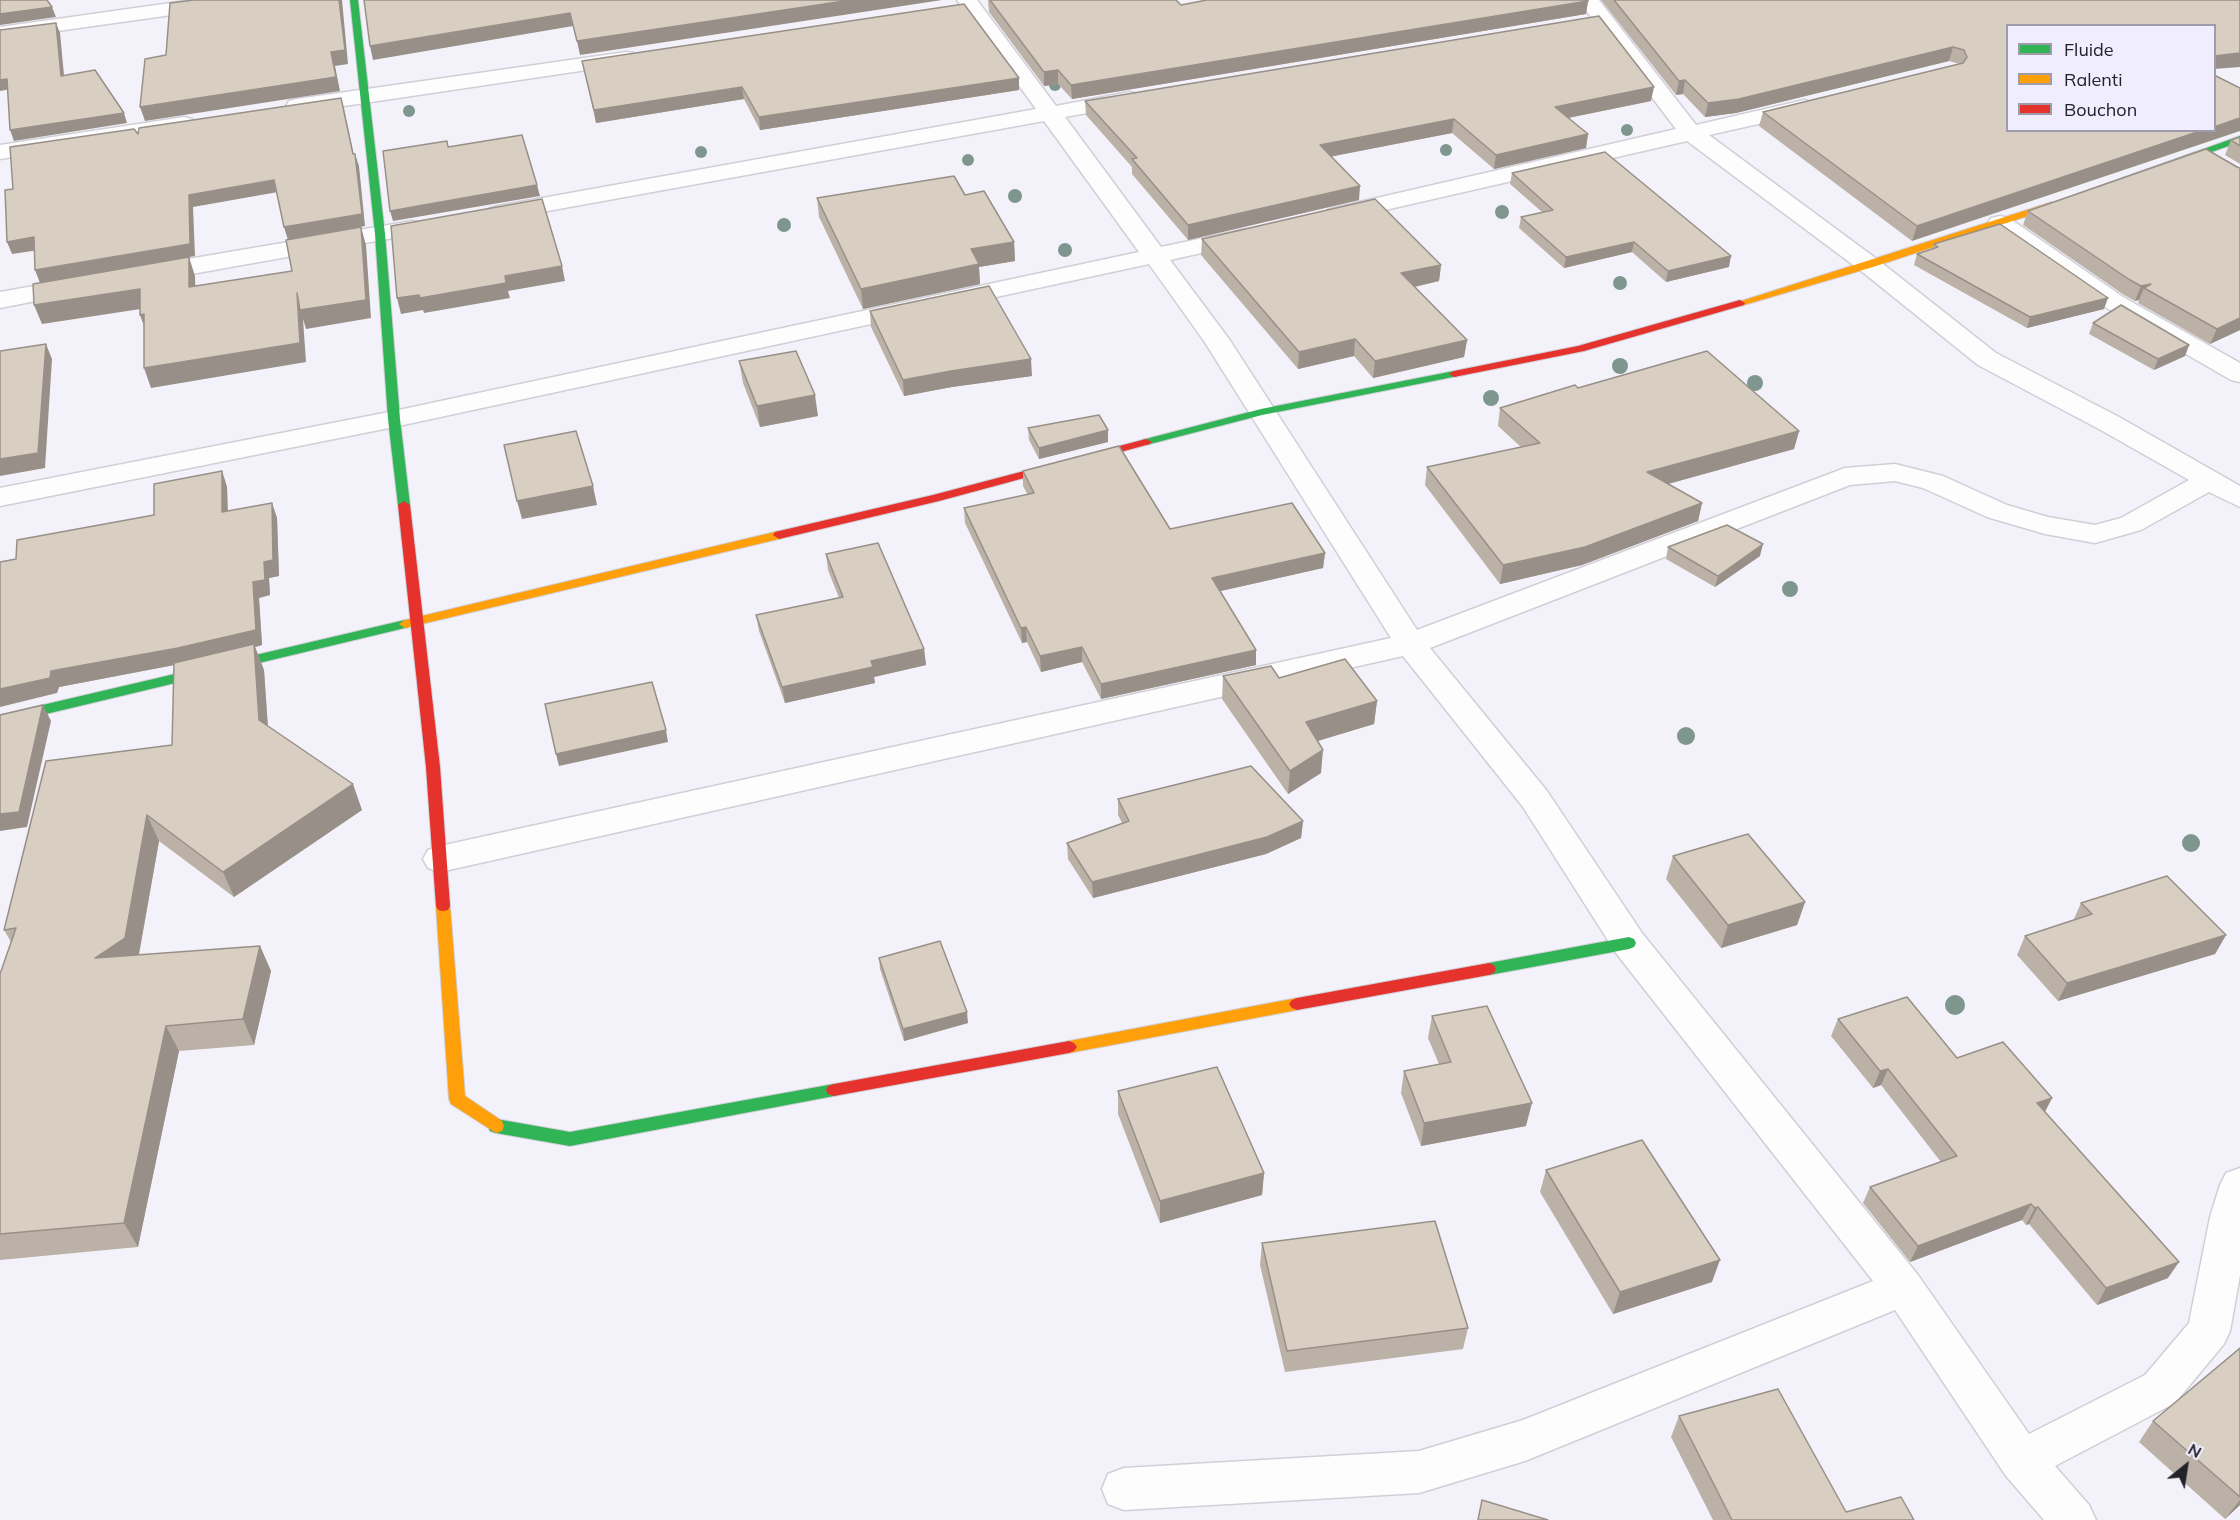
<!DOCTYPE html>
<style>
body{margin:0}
#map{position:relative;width:2240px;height:1520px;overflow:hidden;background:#f3f2fa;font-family:Mulish,sans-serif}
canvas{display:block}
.legend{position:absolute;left:2006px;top:24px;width:210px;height:108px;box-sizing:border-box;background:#f0eefe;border:2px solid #9e9caa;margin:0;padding:8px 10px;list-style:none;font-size:18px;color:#23222b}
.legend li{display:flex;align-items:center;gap:12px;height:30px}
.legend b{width:30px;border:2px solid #9e9caa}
.north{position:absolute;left:2156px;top:1436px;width:60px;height:60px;-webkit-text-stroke:4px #f0eefe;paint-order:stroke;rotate:30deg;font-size:16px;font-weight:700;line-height:24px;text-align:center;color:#23222b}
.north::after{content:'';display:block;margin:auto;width:21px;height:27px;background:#23222b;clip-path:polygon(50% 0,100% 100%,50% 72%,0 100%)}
</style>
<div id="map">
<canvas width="2240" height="1520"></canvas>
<ul class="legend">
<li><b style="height:8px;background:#30b455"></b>Fluide</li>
<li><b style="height:8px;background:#ff9f0a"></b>Ralenti</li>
<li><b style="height:8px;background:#e5322d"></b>Bouchon</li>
</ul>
<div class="north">N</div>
</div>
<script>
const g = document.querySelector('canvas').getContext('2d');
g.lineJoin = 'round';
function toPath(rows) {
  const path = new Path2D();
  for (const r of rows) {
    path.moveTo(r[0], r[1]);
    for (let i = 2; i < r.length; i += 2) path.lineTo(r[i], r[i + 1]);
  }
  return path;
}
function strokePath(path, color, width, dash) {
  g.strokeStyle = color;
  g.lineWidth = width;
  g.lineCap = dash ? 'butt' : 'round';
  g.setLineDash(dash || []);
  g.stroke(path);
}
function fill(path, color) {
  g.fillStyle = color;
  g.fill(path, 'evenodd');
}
const street = toPath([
 [192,0,246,0,243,4,236,6,0,39,0,27,192,0],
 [957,0,977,0,1056,106,1129,92,1137,94,1140,99,1137,104,1065,117,1161,247,1246,229,1255,231,1258,236,1255,241,1170,260,1229,339,1417,630,1845,468,1895,464,1943,476,2007,505,2048,517,2095,525,2121,518,2189,480,2099,429,1978,365,1860,270,1687,141,1337,221,1329,219,1325,214,1329,209,1676,129,1578,0,1599,0,1696,125,1804,100,1812,102,1815,107,1812,112,1709,135,1878,260,1996,353,2119,417,2240,486,2240,507,2209,492,2141,530,2095,543,2045,534,1987,517,1923,488,1895,481,1850,485,1430,648,1547,791,1642,933,1918,1275,2029,1434,2145,1375,2189,1323,2210,1217,2220,1185,2226,1173,2240,1168,2240,1275,2230,1331,2224,1344,2175,1403,2055,1466,2089,1505,2096,1520,2044,1520,2006,1476,1895,1310,1525,1461,1419,1493,1124,1510,1108,1504,1102,1489,1108,1474,1124,1468,1419,1451,1523,1420,1873,1281,1616,953,1523,807,1403,656,440,872,428,868,423,859,428,850,440,846,1391,638,1204,341,1149,264,394,427,0,506,0,488,394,411,1139,252,1044,121,498,220,490,218,486,213,490,208,498,206,1036,109,957,0],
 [626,52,634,53,637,58,634,63,297,113,289,111,286,106,289,101,297,99,626,52],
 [184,117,192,119,195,124,192,129,0,159,0,145,184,117],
 [2000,216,2009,218,2123,297,2240,363,2240,382,2231,380,2105,307,1991,228,1988,223,1991,218,2000,216],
 [412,221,421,223,424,228,421,233,147,282,138,279,134,274,138,269,147,266,412,221],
 [78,278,87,281,91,286,87,291,0,308,0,292,78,278]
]);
const fast = toPath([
 [350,0,358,0,385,234,400,419,410,505,404,509,398,505,388,419,375,234,350,0],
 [2240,136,2240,142,2055,207,2047,205,2240,136],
 [1454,371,1459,374,1458,376,1262,415,1146,445,1140,442,1142,440,1261,409,1454,371],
 [405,620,411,624,409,627,0,725,0,715,405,620],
 [1629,937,1634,939,1636,943,1634,947,1629,949,1489,975,1484,973,1482,969,1484,965,1489,963,1629,937],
 [834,1084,840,1086,842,1090,840,1094,834,1096,570,1146,496,1133,490,1131,488,1126,490,1121,496,1119,570,1132,834,1084]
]);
const slow = toPath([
 [2052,202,2057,205,2055,207,1873,267,1744,305,1740,306,1735,303,2052,202],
 [779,531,785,535,783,538,405,628,399,624,405,620,779,531],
 [443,901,448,902,450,906,465,1096,502,1121,504,1126,502,1131,496,1133,451,1104,449,1099,436,906,438,902,443,901],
 [1297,998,1302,1000,1305,1004,1302,1008,1297,1010,1069,1053,1064,1051,1061,1047,1064,1043,1069,1041,1297,998]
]);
const jam = toPath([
 [1740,300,1745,303,1744,305,1584,351,1454,377,1449,374,1454,371,1578,346,1740,300],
 [1146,439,1152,442,1150,444,939,501,779,539,773,535,775,532,933,495,1146,439],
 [404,501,410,505,440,767,450,906,448,910,443,911,438,910,436,906,426,767,398,505,404,501],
 [1489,963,1494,965,1496,969,1494,973,1489,975,1297,1010,1292,1008,1289,1004,1292,1000,1297,998,1489,963],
 [1069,1041,1074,1043,1077,1047,1074,1051,1069,1053,834,1096,828,1094,826,1090,828,1086,834,1084,1069,1041]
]);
strokePath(street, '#d0cfd7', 3);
strokePath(fast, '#d0cfd7', 2);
strokePath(slow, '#d0cfd7', 2);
strokePath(jam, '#d0cfd7', 2);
fill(street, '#fdfdfe');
fill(fast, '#30b455');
fill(slow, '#ff9f0a');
fill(jam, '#e5322d');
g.fillStyle = '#7e968e';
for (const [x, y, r] of [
 [1055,85,6],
 [409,111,6],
 [1627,130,6],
 [1446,150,6],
 [701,152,6],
 [968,160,6],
 [1015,196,7],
 [1502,212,7],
 [784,225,7],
 [1065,250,7],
 [1620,283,7],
 [1620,366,8],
 [1755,383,8],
 [1491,398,8],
 [1790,589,8],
 [1686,736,9],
 [2191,843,9],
 [1955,1005,10]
]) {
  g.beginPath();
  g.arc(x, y, r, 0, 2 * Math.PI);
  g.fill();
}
fill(toPath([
 [988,0,1176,0,1181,5,1588,1,1586,14,1072,99,1058,84,1044,86,989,12],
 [1601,0,2240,0,2214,26,1912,241,1759,126,1763,112,1960,64,1949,61,1736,113,1705,117,1683,94,1676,95],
 [582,61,1019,78,1019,90,760,130,744,99,596,123],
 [1085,101,1651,101,1568,118,1588,134,1586,148,1494,169,1452,133,1332,156,1359,200,1188,240,1132,174,1132,167,1086,115],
 [2240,137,2240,164,2225,155,2231,140],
 [2237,167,2240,330,2210,344,2138,303,2139,300,2135,301,2124,295,2023,225,2028,211],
 [1512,173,1729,267,1666,282,1632,252,1564,268,1519,228,1521,217,1542,212,1510,184],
 [817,198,1014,242,1015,261,979,267,980,284,863,309,819,217],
 [1202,239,1441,265,1439,281,1415,287,1467,340,1464,357,1373,378,1354,356,1298,369,1201,255],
 [1934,244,2104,309,2027,328,1914,265,1917,254,1933,249],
 [870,311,1032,376,952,387,904,396,871,327],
 [2093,323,2189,345,2185,356,2154,370,2089,334],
 [739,361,818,416,760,427,743,383],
 [1578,388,1799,431,1794,449,1667,484,1702,503,1698,521,1582,565,1500,584,1425,485,1427,467,1521,447,1498,426,1500,408],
 [1028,428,1108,442,1039,459,1029,440],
 [222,471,227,487,228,511,272,503,277,518,279,576,269,578,270,595,259,598,262,645,255,647,264,670,268,726,362,810,234,897,159,841,139,955,260,946,271,971,254,1045,179,1051,138,1247,0,1260,0,974,11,942,4,930,172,745,174,665,59,687,57,693,16,559,154,515],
 [1023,471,1170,529,1325,553,1323,568,1220,591,1256,665,1101,699,1082,662,1041,672,1027,642,1022,643,965,523,964,508,1028,495,1023,486],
 [1668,547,1760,556,1715,587,1666,559],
 [826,554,924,649,926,665,874,677,875,683,785,703,759,631,756,615,839,598,828,570],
 [1223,676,1279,678,1377,701,1374,724,1318,741,1321,773,1288,794,1222,699],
 [1118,799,1303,821,1301,838,1266,854,1093,898,1068,859,1067,843,1122,823,1118,815],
 [1673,856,1805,902,1797,925,1721,948,1666,879],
 [2081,903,2226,935,2215,954,2058,1001,2017,955,2025,936,2073,921],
 [879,958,968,1023,904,1041,880,969],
 [1432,1016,1526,1126,1421,1146,1401,1093,1404,1071,1439,1064,1428,1038],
 [1838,1019,1957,1058,2052,1098,2045,1112,2168,1278,2097,1305,2029,1224,2026,1225,2022,1220,1910,1262,1863,1203,1870,1187,1941,1162,1881,1085,1873,1088,1831,1036],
 [1118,1091,1264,1173,1262,1195,1160,1223,1118,1114],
 [1546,1170,1712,1282,1613,1314,1540,1192],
 [1262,1243,1468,1328,1463,1349,1285,1372,1260,1265],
 [2240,1348,2240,1505,2225,1519,2139,1442,2153,1421],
 [1679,1416,1846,1512,1914,1520,1713,1520,1671,1437]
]), '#bbb1a7');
fill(toPath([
 [339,0,342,0,348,64,335,66,340,91,145,121,140,107,331,52],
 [851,0,942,0,580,55,577,41],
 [1588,1,1586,14,1072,99,1071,85],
 [52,7,56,17,0,25,0,14],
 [570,13,573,26,373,60,370,46],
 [56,23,60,33,65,86,61,76],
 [1953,47,1949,61,1736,113,1705,117,1708,103],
 [2240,53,2240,67,2214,69,2214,56],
 [1058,70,1058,84,1044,86,1044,72],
 [1019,78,1019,90,760,130,759,117],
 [7,79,11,89,0,91,0,80],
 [1685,80,1683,94,1676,95,1679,81],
 [742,87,744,99,596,123,594,110],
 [1654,87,1651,101,1553,121,1555,107],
 [341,98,344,109,356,166,353,154],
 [124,113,127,123,14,141,10,130],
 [2240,118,2240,131,1912,241,1917,226,2203,130,2214,130,2214,127],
 [1454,119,1452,133,1319,159,1320,145],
 [1588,134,1586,148,1494,169,1496,155],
 [355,154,359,166,365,226,288,240,284,227],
 [274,180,278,192,193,207,195,256,40,283,35,270,189,195],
 [537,185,540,196,393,221,390,211],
 [1360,186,1359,200,1188,240,1188,225],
 [361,227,366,245,371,318,306,329,303,319,306,362,151,388,144,368],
 [34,237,39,250,12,254,7,242],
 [1014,242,1015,261,979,267,980,284,863,309,861,289,971,249],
 [1634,242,1632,252,1564,268,1566,257],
 [1731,256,1729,267,1666,282,1668,271],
 [189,257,195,276,196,306,189,287],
 [1441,265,1439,281,1400,290,1401,273],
 [562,266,565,281,508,291,510,298,424,313,423,310,401,314,397,298,505,276],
 [2151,284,2144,288,2139,300,2135,301,2141,286],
 [140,289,147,308,42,324,34,305],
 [2108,298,2104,309,2027,328,2030,317],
 [144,314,147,334,140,315],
 [2240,318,2240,330,2210,344,2217,329],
 [1355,339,1354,356,1298,369,1299,352],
 [1467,340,1464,357,1373,378,1375,361],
 [46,344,52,359,45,468,0,476,0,459],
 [2189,345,2185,356,2154,370,2158,359],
 [1031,359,1032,376,952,387,904,396,903,380,951,371],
 [815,395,818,416,760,427,757,406],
 [1108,430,1108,442,1039,459,1039,448],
 [1799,431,1794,449,1643,491,1647,472],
 [222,471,227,487,228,527,222,512],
 [593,486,597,505,522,519,517,501],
 [272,503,277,518,279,576,269,578,270,595,259,598,262,645,255,647,264,670,269,745,185,663,59,687,57,693,0,707,0,689,51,671,253,582,264,562],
 [1702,503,1698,521,1582,565,1500,584,1503,565],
 [1763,544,1760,556,1715,587,1718,576],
 [1325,553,1323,568,1212,593,1212,578],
 [1026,627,1027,642,1022,643,1021,628],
 [1082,647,1082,662,1041,672,1040,656],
 [924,649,926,665,874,677,875,683,785,703,782,687,871,661],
 [1256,650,1256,665,1101,699,1101,684],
 [1377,701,1374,724,1304,745,1306,722],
 [43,705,51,721,27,827,0,831,0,814],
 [666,730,668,742,559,766,556,754],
 [1323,750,1321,773,1288,794,1290,771],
 [353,784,362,810,234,897,223,872],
 [147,815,159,841,137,964,95,958],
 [1303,821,1301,838,1266,854,1093,898,1092,882],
 [1805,902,1797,925,1721,948,1728,925],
 [2226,935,2215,954,2058,1001,2067,983],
 [260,946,271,971,254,1045,243,1019],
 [967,1012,968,1023,904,1041,903,1029],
 [166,1026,179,1051,138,1247,124,1223],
 [1888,1069,1881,1085,1873,1088,1880,1071],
 [2052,1098,2043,1115,2037,1103],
 [1532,1103,1526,1126,1421,1146,1424,1123],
 [1264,1173,1262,1195,1160,1223,1160,1201],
 [2031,1204,2022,1220,1910,1262,1918,1246],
 [2038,1207,2029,1224,2026,1225,2035,1208],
 [1720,1260,1712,1282,1613,1314,1620,1292],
 [2179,1262,2168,1278,2097,1305,2106,1288],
 [2240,1500,2240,1505,2225,1519]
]), '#989088');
const building = toPath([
 [0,0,47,0,52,7,0,14,0,0],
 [194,0,339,0,345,50,331,52,336,77,140,107,145,59,166,55,170,3,194,0],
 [364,0,851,0,577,41,570,13,370,46,364,0],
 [990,0,1176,0,1181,5,1207,0,1588,0,1588,1,1071,85,1058,70,1044,72,990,0],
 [1614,0,2240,0,2240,53,2214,56,2214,26,2007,26,2007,130,2203,130,1917,226,1763,112,1963,63,1967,57,1964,50,1953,47,1739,99,1708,103,1685,80,1679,81,1614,0],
 [964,4,1019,78,759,117,742,87,594,110,582,61,964,4],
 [1599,16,1654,87,1555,107,1588,134,1496,155,1454,119,1320,145,1360,186,1188,225,1132,159,1137,158,1085,101,1599,16],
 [56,23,61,76,95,70,124,113,10,130,7,79,0,80,0,30,56,23],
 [2214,75,2240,88,2240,118,2214,127,2214,75],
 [341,98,353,154,355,154,362,214,284,227,274,180,189,195,190,244,35,270,34,237,7,242,5,190,13,189,10,147,134,129,138,134,139,128,341,98],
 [522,135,537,185,390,211,383,151,447,141,448,147,522,135],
 [2240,137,2240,146,2231,140,2240,137],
 [2206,149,2237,167,2240,168,2240,318,2217,329,2144,288,2151,284,2141,286,2130,280,2028,211,2206,149],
 [1605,152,1731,256,1668,271,1634,242,1566,257,1521,217,1553,210,1512,173,1605,152],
 [954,176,965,195,984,191,1014,242,971,249,979,264,861,289,817,198,954,176],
 [542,199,562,266,505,276,506,283,420,298,419,295,397,298,391,226,542,199],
 [1375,199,1441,265,1401,273,1467,340,1375,361,1355,339,1299,352,1202,239,1375,199],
 [2000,224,2108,298,2030,317,1917,254,1938,247,1934,244,2000,224],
 [361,227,366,300,300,310,297,293,300,343,144,368,144,314,140,315,140,289,34,305,33,284,189,257,189,287,292,271,286,240,361,227],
 [989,286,1031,359,951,371,903,380,870,311,989,286],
 [2121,305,2189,345,2158,359,2093,323,2121,305],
 [46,344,38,453,0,459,0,351,46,344],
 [796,351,815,395,757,406,739,361,796,351],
 [1707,351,1799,431,1647,472,1702,503,1585,547,1503,565,1427,467,1540,443,1500,408,1575,385,1578,388,1707,351],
 [1099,415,1108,430,1039,448,1028,428,1099,415],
 [576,431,593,486,517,501,504,445,576,431],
 [1119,446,1170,529,1292,503,1325,553,1212,578,1256,650,1101,684,1082,647,1040,656,1026,627,1021,628,964,508,1034,493,1023,471,1119,446],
 [222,471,222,512,272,503,273,560,264,562,265,580,253,582,256,630,178,648,51,671,50,678,0,689,0,562,16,559,17,540,154,515,154,484,222,471],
 [1727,525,1763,544,1718,576,1668,547,1727,525],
 [878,543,924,649,871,661,873,667,782,687,756,615,843,597,826,554,878,543],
 [254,644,259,720,353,784,223,872,147,815,125,938,95,958,260,946,243,1019,166,1026,124,1223,0,1234,0,974,16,928,4,930,46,761,172,745,174,663,254,644],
 [1345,659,1377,701,1306,722,1323,750,1290,771,1223,676,1271,666,1279,678,1345,659],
 [652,682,666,730,556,754,545,704,652,682],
 [43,705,19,812,0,814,0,715,43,705],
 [1251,766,1303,821,1267,837,1092,882,1067,843,1129,821,1118,799,1251,766],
 [1748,834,1805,902,1728,925,1673,856,1748,834],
 [2167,876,2226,935,2067,983,2025,936,2092,914,2081,903,2167,876],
 [940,941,967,1012,903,1029,879,958,940,941],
 [1907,997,1957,1058,2003,1042,2052,1098,2037,1103,2179,1262,2106,1288,2038,1207,2035,1208,2031,1204,1918,1246,1870,1187,1957,1156,1888,1069,1880,1071,1838,1019,1907,997],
 [1487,1006,1532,1103,1424,1123,1404,1071,1451,1062,1432,1016,1487,1006],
 [1217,1067,1264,1173,1160,1201,1118,1091,1217,1067],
 [1642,1140,1720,1260,1620,1292,1546,1170,1642,1140],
 [1435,1221,1468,1328,1287,1351,1262,1243,1435,1221],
 [2240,1348,2240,1497,2153,1421,2240,1348],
 [1778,1389,1846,1512,1901,1497,1914,1520,1732,1520,1679,1416,1778,1389],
 [1482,1500,1548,1520,1478,1520,1482,1500]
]);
fill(building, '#d9cec2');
strokePath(building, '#989088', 1.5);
</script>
